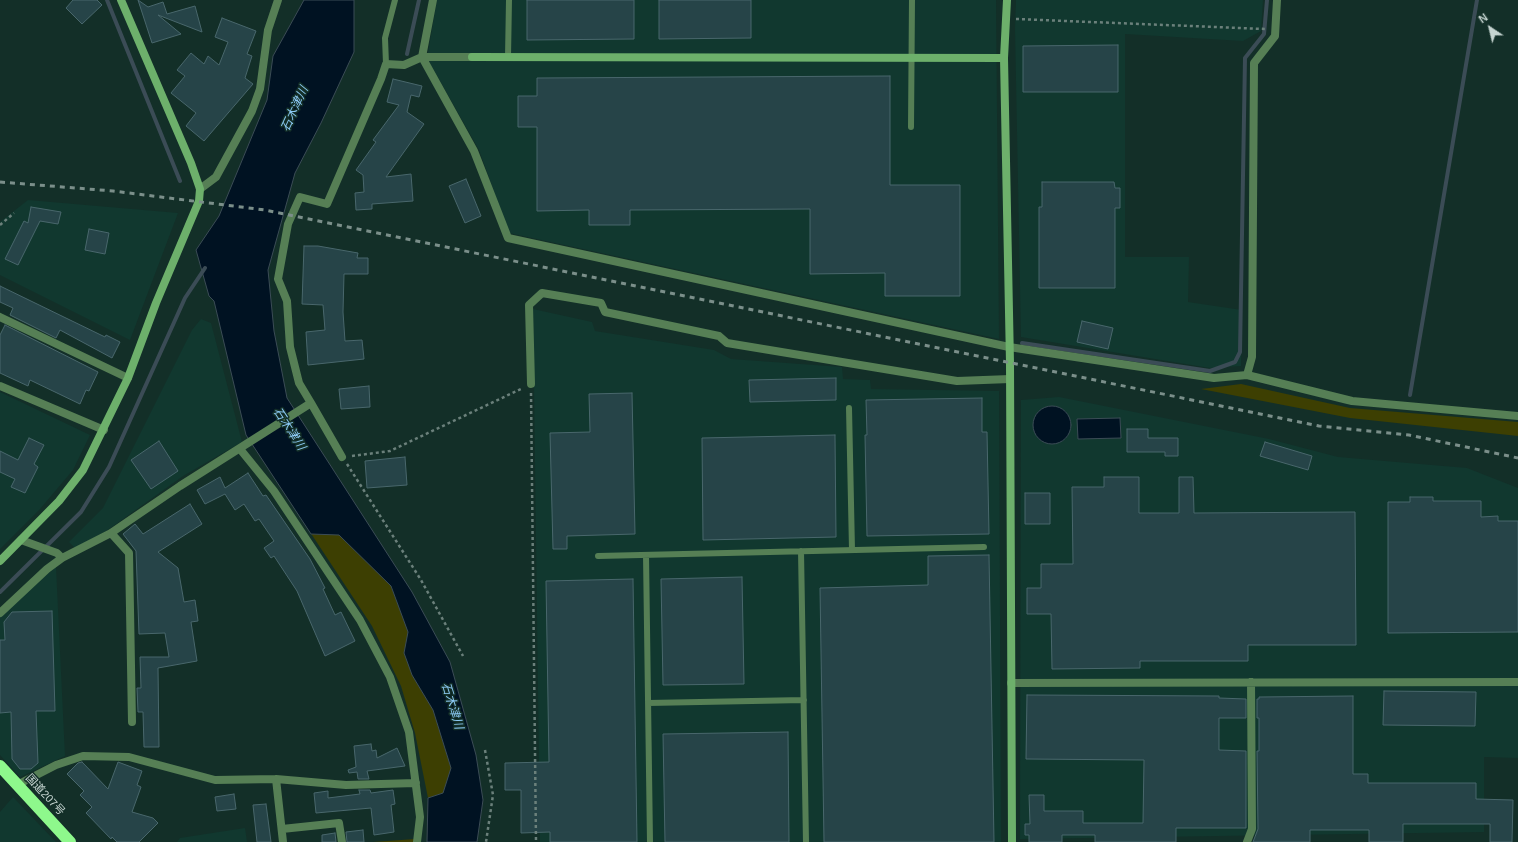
<!DOCTYPE html>
<meta charset="utf-8">
<style>
body{margin:0}
#map{position:relative;width:1518px;height:842px;overflow:hidden;background:#132f28;font-family:Arial,sans-serif}
canvas{display:block}
.north{position:absolute;left:1470px;top:8px;width:40px;height:40px;-webkit-text-stroke:3px #132f28;paint-order:stroke;rotate:325deg;font-size:11px;font-weight:700;line-height:16px;text-align:center;color:#c6d5d1}
.north::after{content:'';display:block;margin:auto;width:14px;height:18px;background:#c6d5d1;clip-path:polygon(50% 0,100% 100%,50% 72%,0 100%)}
</style>
<div id="map">
<canvas width="1518" height="842"></canvas>
<div class="north">N</div>
</div>
<script>
const g = document.querySelector('canvas').getContext('2d');
g.lineJoin = 'round';
function fill(path, color) {
  g.fillStyle = color;
  g.fill(path, 'evenodd');
}
function toPath(rows) {
  const path = new Path2D();
  for (const r of rows) {
    if (r.length === 3) {
      path.moveTo(r[0] + r[2], r[1]);
      path.arc(r[0], r[1], r[2], 0, 2 * Math.PI);
      continue;
    }
    path.moveTo(r[0], r[1]);
    for (let i = 2; i < r.length; i += 2) path.lineTo(r[i], r[i + 1]);
  }
  return path;
}
function strokePath(path, color, width, dash) {
  g.strokeStyle = color;
  g.lineWidth = width;
  g.lineCap = dash ? 'butt' : 'round';
  g.setLineDash(dash || []);
  g.stroke(path);
}
function label(font, color, halo, rows, align = 'center') {
  g.font = font + ' Arial,"Noto Sans JP",sans-serif';
  g.lineWidth = 3;
  g.setLineDash([]);
  g.textBaseline = 'middle';
  g.strokeStyle = halo;
  g.fillStyle = color;
  for (const [text, x, y, turn = 0] of rows) {
    g.save();
    g.translate(x, y);
    g.rotate((+turn || 0) * Math.PI / 180);
    g.textAlign = isNaN(turn) ? turn : align;
    if (halo) g.strokeText(text, 0, 0);
    g.fillText(text, 0, 0);
    g.restore();
  }
}
fill(toPath([
 [437,0,996,0,999,339,509,233,479,150,427,58],
 [1016,0,1263,0,1261,31,1243,41,1125,34,1125,257,1189,257,1188,302,1242,310,1241,366,1210,368,1021,337,1015,29],
 [28,200,178,213,130,340,0,275,0,222],
 [533,309,592,322,595,331,714,350,731,359,842,367,843,379,870,380,871,389,999,391,1001,842,540,842],
 [201,319,211,323,242,442,183,476,105,532,75,548,69,542,103,508,192,330],
 [0,392,90,435,73,470,40,509,0,549],
 [1059,397,1269,439,1338,457,1467,468,1518,488,1518,758,1484,757,1484,832,1020,839,1021,400],
 [56,567,65,756,20,777,0,755,0,617,19,598],
 [13,797,56,842,0,842,0,812],
 [245,828,247,842,177,842,180,838]
]), '#11382f');
fill(toPath([
 [1241,384,1350,408,1518,422,1518,436,1350,418,1201,389],
 [246,435,391,586,457,756,427,842,428,798,415,733,401,686,372,626],
 [415,839,415,842,373,842]
]), '#3d3f02');
const water = toPath([
 [304,0,354,0,354,52,321,123,295,173,268,270,274,331,287,398,412,592,450,662,476,755,483,800,477,842,427,842,428,798,443,793,451,768,433,710,412,675,404,653,408,632,391,586,339,535,311,534,246,435,214,301,209,296,196,250,219,216,267,100,273,56,304,0],
 [1052,425,19],
 [1120,418,1121,438,1078,439,1077,419,1120,418]
]);
fill(water, '#001222');
strokePath(water, '#3b4c56', 1);
strokePath(toPath([
 [107,0,180,181],
 [407,54,419,0],
 [1022,343,1210,371,1235,362,1240,352,1245,58,1264,34,1267,0],
 [1410,395,1477,0],
 [0,592,81,512,109,467,185,298,205,268]
]), '#3b4c56', 4);
const building = toPath([
 [73,0,97,0,102,5,82,24,66,8,73,0],
 [138,0,148,7,163,2,167,14,195,6,202,32,158,15,181,34,152,43,138,0],
 [527,0,634,0,634,39,527,40,527,0],
 [659,0,751,0,751,38,659,39,659,0],
 [222,18,256,31,247,54,252,56,245,78,253,84,204,141,186,126,196,113,171,93,185,76,177,70,191,53,204,64,208,56,219,65,228,42,215,37,222,18],
 [1118,45,1118,92,1023,92,1023,46,1118,45],
 [890,76,890,185,960,185,960,296,885,296,885,273,810,274,810,209,630,210,630,225,589,225,589,210,537,211,537,127,518,127,518,96,537,96,537,78,890,76],
 [393,79,422,86,419,97,411,95,407,112,424,124,386,177,411,174,413,201,372,204,372,209,356,210,355,193,364,192,363,175,356,170,376,142,373,140,399,105,387,102,393,79],
 [466,179,481,216,465,223,449,186,466,179],
 [1042,182,1114,182,1115,188,1120,188,1120,208,1115,208,1115,288,1039,288,1039,207,1042,207,1042,182],
 [31,207,61,212,58,224,40,221,18,265,5,259,24,221,28,223,31,207],
 [89,229,109,233,105,254,85,250,89,229],
 [304,246,318,246,358,253,357,258,368,258,368,274,344,274,343,312,345,341,362,340,364,359,308,365,306,332,325,330,323,305,302,304,304,246],
 [0,286,105,337,106,335,120,342,112,358,60,330,56,338,10,315,13,308,0,302,0,286],
 [1082,321,1113,328,1108,349,1077,342,1082,321],
 [5,325,98,372,89,391,86,390,80,404,30,380,28,386,0,373,0,335,5,325],
 [836,378,836,400,750,402,749,380,836,378],
 [369,386,370,407,341,409,339,389,369,386],
 [632,393,635,534,567,536,567,549,553,549,550,433,590,432,589,394,632,393],
 [982,398,982,432,987,432,989,534,867,536,865,435,867,435,866,400,982,398],
 [1127,429,1148,429,1148,438,1178,438,1178,456,1165,456,1165,452,1127,452,1127,429],
 [835,435,836,537,703,540,702,438,835,435],
 [29,438,44,445,34,464,38,467,25,493,11,487,15,479,0,472,0,451,18,460,29,438],
 [159,441,178,471,151,489,131,460,159,441],
 [1265,442,1312,456,1308,470,1260,456,1265,442],
 [405,457,407,485,367,488,365,461,405,457],
 [248,473,263,496,266,495,310,559,325,588,323,589,335,615,341,612,355,641,325,656,297,591,274,556,271,558,264,548,274,541,259,519,255,521,244,504,235,510,225,494,205,504,197,490,220,477,225,488,248,473],
 [1104,477,1139,477,1139,513,1179,513,1179,477,1193,477,1194,513,1355,512,1356,645,1248,645,1248,661,1140,661,1140,668,1052,669,1051,614,1027,614,1027,588,1041,588,1041,564,1073,564,1072,487,1104,487,1104,477],
 [1025,493,1050,493,1050,524,1025,524,1025,493],
 [1410,497,1433,497,1433,501,1481,501,1481,517,1498,516,1498,521,1518,521,1518,632,1388,633,1388,502,1410,502,1410,497],
 [190,504,202,524,158,552,178,568,184,602,195,600,198,621,191,622,197,661,158,668,159,747,144,747,143,712,138,712,137,688,141,688,140,657,169,657,165,633,139,634,136,551,123,534,135,524,143,534,190,504],
 [989,555,994,842,824,842,820,588,928,585,928,556,989,555],
 [742,577,744,684,663,685,661,579,742,577],
 [633,579,637,842,550,842,550,832,521,833,521,790,505,790,505,763,549,762,546,581,633,579],
 [52,611,55,711,36,711,38,763,31,769,20,769,12,759,11,712,0,713,0,640,5,640,4,622,12,612,52,611],
 [1384,691,1476,692,1475,726,1383,725,1384,691],
 [1027,695,1219,696,1219,698,1246,699,1246,718,1219,718,1219,750,1246,751,1246,828,1176,828,1176,842,1095,842,1095,835,1062,835,1062,842,1029,842,1029,835,1025,835,1025,824,1030,824,1029,795,1044,795,1044,811,1083,811,1083,823,1143,823,1144,760,1026,759,1027,695],
 [1353,696,1353,774,1368,774,1368,783,1476,783,1476,799,1513,800,1512,842,1490,842,1490,824,1403,824,1403,842,1369,842,1369,830,1310,830,1310,842,1253,842,1258,829,1257,751,1259,751,1259,718,1257,718,1257,699,1259,699,1259,697,1353,696],
 [788,732,789,842,665,842,663,734,788,732],
 [371,744,372,751,376,750,377,758,397,748,405,766,367,771,369,779,358,779,357,772,349,773,348,770,356,767,354,746,371,744],
 [82,762,108,789,118,762,142,771,137,785,141,787,132,812,153,818,158,823,139,842,117,842,112,837,111,839,86,813,92,807,80,795,84,791,67,774,78,763,82,762],
 [359,790,370,790,371,793,393,790,395,804,391,805,394,832,374,835,371,808,316,813,314,793,328,791,328,798,360,794,359,790],
 [234,794,236,809,217,811,215,797,234,794],
 [266,804,271,842,257,842,253,805,266,804],
 [363,830,364,842,347,842,346,832,363,830],
 [335,833,336,842,322,842,322,835,335,833]
]);
fill(building, '#264448');
strokePath(building, '#49676c', 1);
strokePath(toPath([
 [1016,19,1265,29],
 [0,225,14,213],
 [531,393,536,842],
 [352,456,390,451,523,388],
 [347,464,421,580,463,656],
 [485,750,493,795,486,842]
]), '#6b807b', 2.5, [3, 3]);
strokePath(toPath([
 [508,57,509,0],
 [386,64,385,38,395,0],
 [911,127,912,0],
 [849,408,852,550],
 [801,551,806,842],
 [646,555,650,842],
 [598,556,984,547],
 [648,703,804,700]
]), '#567f55', 6);
strokePath(toPath([
 [433,0,422,57,474,151,508,238,1009,347,1214,378,1247,375,1352,401,1518,416],
 [200,189,216,177,252,111,260,89,268,30,278,0],
 [0,317,128,378],
 [1247,375,1252,357,1254,63,1275,36,1277,0],
 [531,384,529,305,542,293,601,303,605,312,719,336,727,343,957,381,1010,379],
 [0,386,104,430],
 [311,403,342,457],
 [240,449,274,491,360,620,390,677,409,732,420,817,417,842],
 [111,533,129,553,132,722],
 [21,540,57,553,62,558],
 [0,613,47,569,62,558,111,533,180,486,311,403,299,383,290,347,287,301,278,279,288,224,300,197,327,204,381,79,386,64,404,65,422,57,472,57],
 [1011,683,1518,682],
 [276,779,283,842],
 [17,785,56,765,83,756,129,757,215,780,276,779,346,785,416,783],
 [282,829,339,823,342,842],
 [1247,842,1252,829,1251,682]
]), '#567f55', 8);
strokePath(toPath([
 [1007,0,1004,58,1010,363,1012,842],
 [472,57,1004,58],
 [0,561,59,501,83,470,128,378,156,303,199,201,200,189,191,163,121,0]
]), '#6db06b', 8);
strokePath(toPath([
 [0,766,70,842]
]), '#8ef88c', 12);
strokePath(toPath([
 [0,182,113,191,265,210,1319,426,1409,435,1518,458]
]), '#7b8f8a', 3, [5, 5]);
label('11px', '#c6d5d1', '#132f28', [
 ["国道207号",45,795,47]
]);
label('italic 12px', '#8bc8f3', '#132f28', [
 ["石木津川",295,109,-65],
 ["石木津川",289,429,57],
 ["石木津川",452,706,73]
]);
</script>
